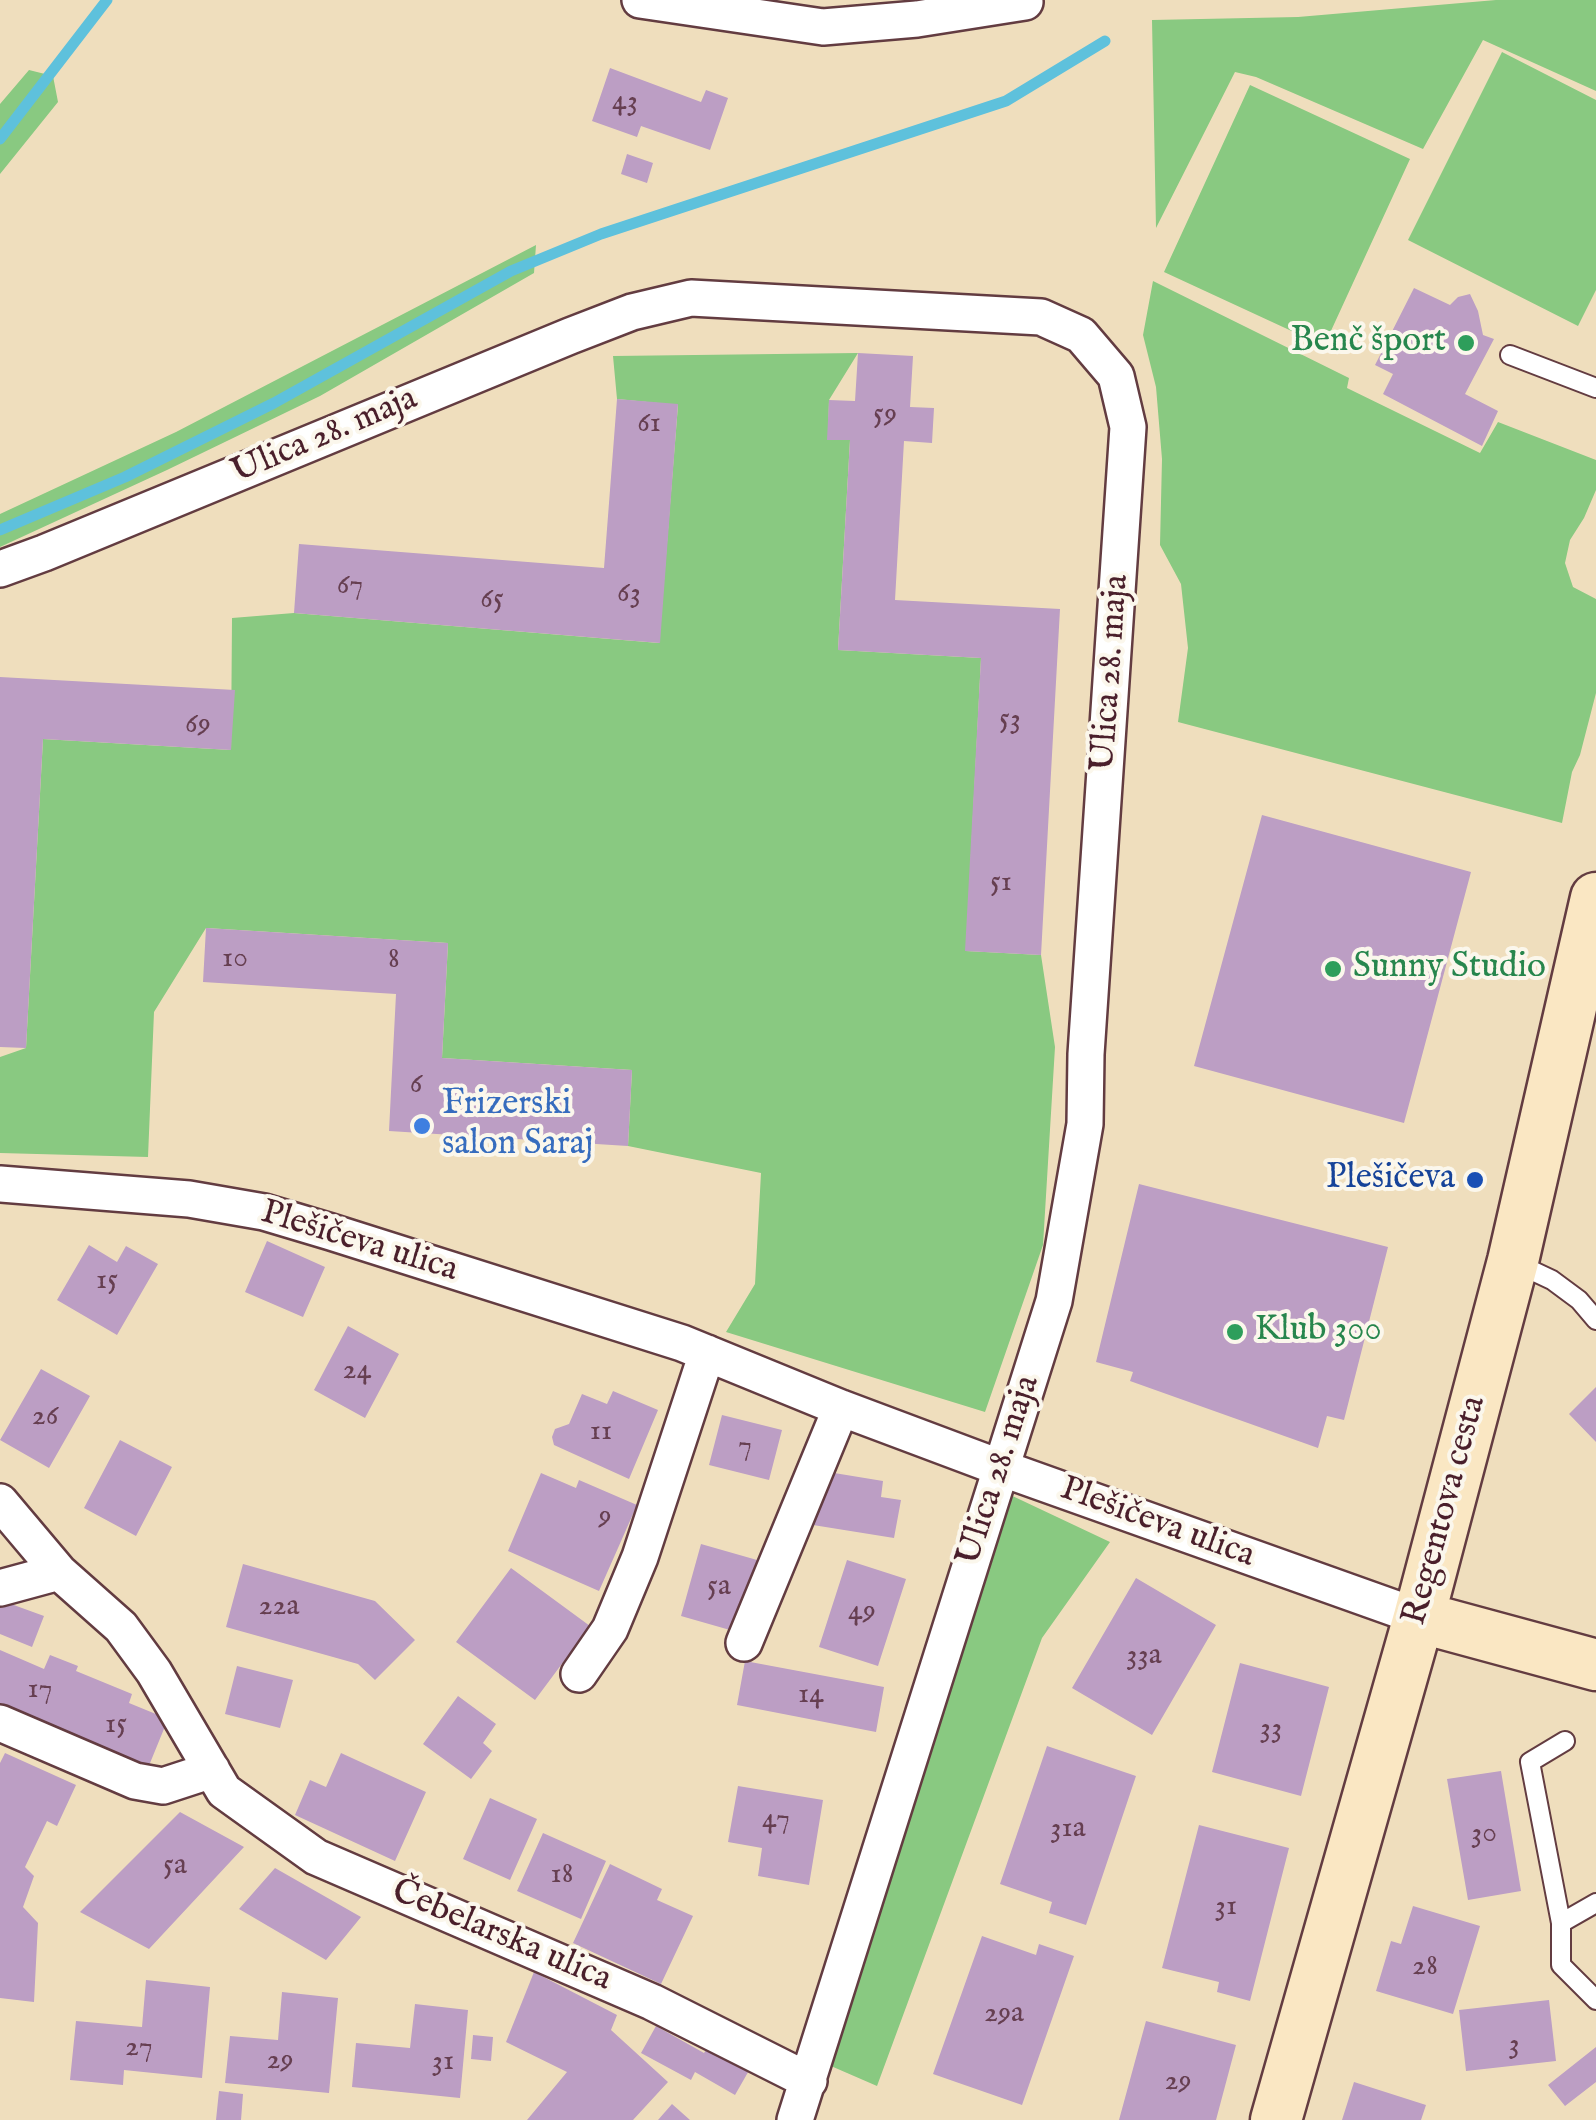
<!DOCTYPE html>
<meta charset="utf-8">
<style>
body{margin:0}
canvas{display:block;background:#efdebd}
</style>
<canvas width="1596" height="2120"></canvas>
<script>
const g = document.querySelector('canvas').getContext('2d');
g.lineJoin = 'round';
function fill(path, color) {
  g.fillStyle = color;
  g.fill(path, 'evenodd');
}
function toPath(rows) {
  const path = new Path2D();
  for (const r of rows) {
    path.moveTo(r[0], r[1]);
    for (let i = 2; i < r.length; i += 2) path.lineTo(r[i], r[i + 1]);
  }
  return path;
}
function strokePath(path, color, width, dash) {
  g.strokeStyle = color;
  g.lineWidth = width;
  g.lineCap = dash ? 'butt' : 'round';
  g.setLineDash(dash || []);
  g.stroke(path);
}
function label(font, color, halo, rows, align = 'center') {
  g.font = font + ' "IM FELL English",serif';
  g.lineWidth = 8;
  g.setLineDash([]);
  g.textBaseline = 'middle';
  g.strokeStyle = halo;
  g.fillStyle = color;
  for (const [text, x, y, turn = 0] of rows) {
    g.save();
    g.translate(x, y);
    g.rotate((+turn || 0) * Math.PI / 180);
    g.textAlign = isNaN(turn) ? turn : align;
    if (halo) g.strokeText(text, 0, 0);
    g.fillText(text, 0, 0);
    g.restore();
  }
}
fill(toPath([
 [1496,0,1596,0,1596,91,1483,40,1423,149,1256,77,1235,72,1156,228,1152,20,1298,17],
 [1502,52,1596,100,1596,290,1578,326,1408,240],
 [29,70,53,76,58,102,0,174,0,104],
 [1250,85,1410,159,1324,346,1164,272],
 [536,245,534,273,320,396,167,470,0,547,0,514,176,432],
 [1153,281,1349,378,1347,388,1480,453,1498,422,1596,460,1596,490,1584,518,1570,540,1565,563,1573,587,1596,599,1596,693,1580,755,1572,772,1562,823,1178,722,1188,648,1181,584,1160,545,1162,459,1156,387,1143,335],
 [858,353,829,400,828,439,850,440,838,650,981,658,966,951,1041,955,1055,1047,1043,1245,985,1412,726,1332,755,1284,761,1173,628,1146,632,1070,442,1058,448,943,206,928,154,1012,148,1157,0,1153,0,1057,26,1048,43,739,231,750,232,618,294,613,659,643,678,405,617,399,613,356],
 [1004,1492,1110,1542,1042,1638,877,2086,824,2063]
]), '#89c981');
strokePath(toPath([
 [0,139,107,0],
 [0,530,125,477,274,403,511,271,601,234,1006,101,1105,41]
]), '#5ec1dc', 11);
fill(toPath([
 [610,68,701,102,706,90,728,98,710,150,641,126,637,137,592,121],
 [627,154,653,163,647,183,621,174],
 [1414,288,1450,305,1458,297,1470,294,1478,311,1483,335,1494,339,1465,394,1498,411,1482,446,1383,394,1393,374,1375,365],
 [858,353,913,356,910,407,934,408,932,443,904,441,895,600,1060,609,1041,955,965,951,981,658,838,650,850,440,827,440,829,400,855,401],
 [617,399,678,404,660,643,294,613,299,544,604,568],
 [0,677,235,690,231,750,43,739,26,1048,0,1047],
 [1262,815,1471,872,1404,1123,1194,1066],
 [206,928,448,943,442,1058,632,1070,628,1146,389,1131,396,994,203,982],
 [1139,1184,1388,1247,1344,1420,1327,1416,1318,1448,1130,1381,1133,1372,1096,1362],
 [267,1241,325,1267,303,1317,245,1292],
 [89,1245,117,1262,126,1246,158,1264,117,1335,57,1300],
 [348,1326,399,1354,365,1418,314,1390],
 [41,1369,90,1396,49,1468,0,1440],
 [1596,1387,1596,1442,1569,1414],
 [613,1391,658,1410,629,1479,554,1445,552,1437,555,1429,569,1424,582,1394,607,1404],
 [722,1415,782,1430,769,1480,709,1465],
 [120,1440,172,1467,136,1536,84,1508],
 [822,1471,883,1481,881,1497,901,1500,894,1538,813,1525],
 [541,1473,576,1488,579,1480,637,1505,599,1591,508,1551],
 [701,1544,757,1560,737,1632,681,1616],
 [847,1560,906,1579,878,1666,819,1647],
 [243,1564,375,1601,415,1640,375,1680,358,1664,226,1627],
 [511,1568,590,1626,535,1700,456,1642],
 [1136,1578,1216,1625,1152,1735,1072,1688],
 [0,1600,44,1616,32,1647,0,1634],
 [0,1650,44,1669,50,1655,78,1666,76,1671,132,1694,129,1703,168,1719,148,1768,0,1707],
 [745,1661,884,1687,876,1732,737,1705],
 [1240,1663,1329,1687,1301,1796,1212,1772],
 [237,1666,293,1680,280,1728,225,1714],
 [458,1696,496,1724,483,1743,492,1751,471,1779,423,1744],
 [1047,1746,1136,1776,1086,1925,1049,1913,1052,1902,1000,1884],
 [5,1753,76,1785,57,1826,47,1821,25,1867,34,1876,23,1907,38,1923,34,2002,0,1998,0,1763],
 [341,1753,426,1792,395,1861,295,1815,310,1780,326,1787],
 [1501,1771,1521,1891,1468,1900,1447,1779],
 [738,1786,823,1800,809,1885,758,1876,762,1848,728,1842],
 [490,1798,537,1819,510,1880,463,1859],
 [180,1812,244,1847,149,1949,80,1912],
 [1199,1825,1289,1848,1250,2001,1217,1992,1219,1982,1162,1968],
 [543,1833,606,1861,581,1919,517,1891],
 [610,1864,662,1889,657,1900,693,1916,661,1984,573,1943],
 [275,1868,361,1917,326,1960,239,1909],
 [1413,1906,1480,1926,1453,2014,1376,1991,1391,1941,1401,1944],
 [982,1936,1036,1955,1039,1944,1074,1956,1022,2105,933,2074],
 [534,1972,617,2015,611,2030,668,2082,633,2120,527,2120,567,2072,506,2042],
 [146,1980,210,1987,202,2078,124,2070,123,2085,70,2080,76,2021,142,2027],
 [282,1992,338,1998,329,2093,225,2083,230,2036,278,2040],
 [1549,2000,1556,2061,1466,2071,1459,2010],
 [415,2004,468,2010,460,2098,352,2087,356,2043,410,2048],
 [1146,2021,1236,2045,1216,2120,1119,2120],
 [656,2026,704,2053,710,2044,751,2067,735,2095,695,2072,691,2080,641,2053],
 [473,2035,493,2037,491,2061,471,2059],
 [1596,2047,1596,2082,1565,2106,1548,2085],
 [1354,2082,1426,2105,1421,2120,1342,2120],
 [219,2091,243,2094,241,2120,216,2120],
 [672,2104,690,2120,658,2120]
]), '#bc9ec4');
const lane = toPath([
 [1510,355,1596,388],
 [1518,1264,1552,1280,1579,1300,1596,1320],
 [1565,1741,1530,1762,1561,1923,1561,1965,1596,2000],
 [1561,1923,1596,1903]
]);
const street = toPath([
 [640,0,823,27,917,19,1025,2],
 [0,569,44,553,570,336,632,312,691,298,1041,317,1081,335,1116,376,1128,427,1086,1054,1085,1124,1054,1301,795,2120],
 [0,1184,189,1199,264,1212,331,1232,682,1343,841,1408,1001,1468,1419,1617],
 [0,1502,59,1572,121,1627,154,1672,224,1791,316,1857,652,2002,809,2081],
 [0,1588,59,1572],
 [744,1643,841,1408],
 [579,1674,610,1629,640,1557,707,1353],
 [0,1723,135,1781,163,1786,212,1770]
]);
const secondary = toPath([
 [1419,1617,1596,1665],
 [1276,2120,1419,1617,1513,1261,1596,898]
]);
strokePath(lane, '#633c41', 22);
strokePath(street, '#633c41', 40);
strokePath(secondary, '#633c41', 55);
strokePath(lane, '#fff', 18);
strokePath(street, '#fff', 35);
strokePath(secondary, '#fae7c3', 50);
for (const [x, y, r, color] of [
 [1466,343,10,"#2e9e5b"],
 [1333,969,10,"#2e9e5b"],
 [422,1126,10,"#3f7fe0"],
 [1475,1180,10,"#1a4fb4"],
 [1235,1332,10,"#2e9e5b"]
]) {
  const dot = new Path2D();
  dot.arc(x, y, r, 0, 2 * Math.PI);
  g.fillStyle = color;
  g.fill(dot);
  strokePath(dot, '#fbf7ec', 4);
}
label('30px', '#663f51', null, [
 ["43",625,103],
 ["59",885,416],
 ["61",649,425],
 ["67",350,587],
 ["63",629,595],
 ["65",492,601],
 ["53",1010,721],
 ["69",198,726],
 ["51",1001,884],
 ["10",235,960],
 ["8",394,961],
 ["6",416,1086],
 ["15",107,1282],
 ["24",357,1372],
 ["26",45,1418],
 ["11",601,1433],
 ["7",745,1448],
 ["9",605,1518],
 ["5a",719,1588],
 ["22a",279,1608],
 ["49",862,1613],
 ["33a",1144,1657],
 ["17",40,1691],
 ["14",811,1696],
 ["15",116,1726],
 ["33",1271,1730],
 ["47",776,1821],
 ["31a",1068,1830],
 ["30",1484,1835],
 ["5a",175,1867],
 ["18",562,1876],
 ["31",1226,1908],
 ["28",1425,1968],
 ["29a",1004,2015],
 ["3",1514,2046],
 ["27",139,2049],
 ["29",280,2062],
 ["31",443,2063],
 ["29",1178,2083]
]);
label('35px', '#27864d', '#fbf7ec', [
 ["Benč šport",1446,343,"right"],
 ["Sunny Studio",1353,969],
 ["Klub 300",1255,1332]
], 'left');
label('35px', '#4a1f2b', '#fbf7ec', [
 ["Ulica 28. maja",325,437,-23],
 ["Ulica 28. maja",1112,673,-86],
 ["Plešičeva ulica",359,1243,17],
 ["Ulica 28. maja",1000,1471,-72],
 ["Regentova cesta",1446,1511,-75],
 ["Plešičeva ulica",1157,1524,20],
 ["Čebelarska ulica",501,1937,23]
]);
label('35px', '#366cbe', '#fbf7ec', [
 ["Frizerski",442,1106],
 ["salon Saraj",442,1146]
], 'left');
label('35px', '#164399', '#fbf7ec', [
 ["Plešičeva",1455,1180]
], 'right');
</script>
